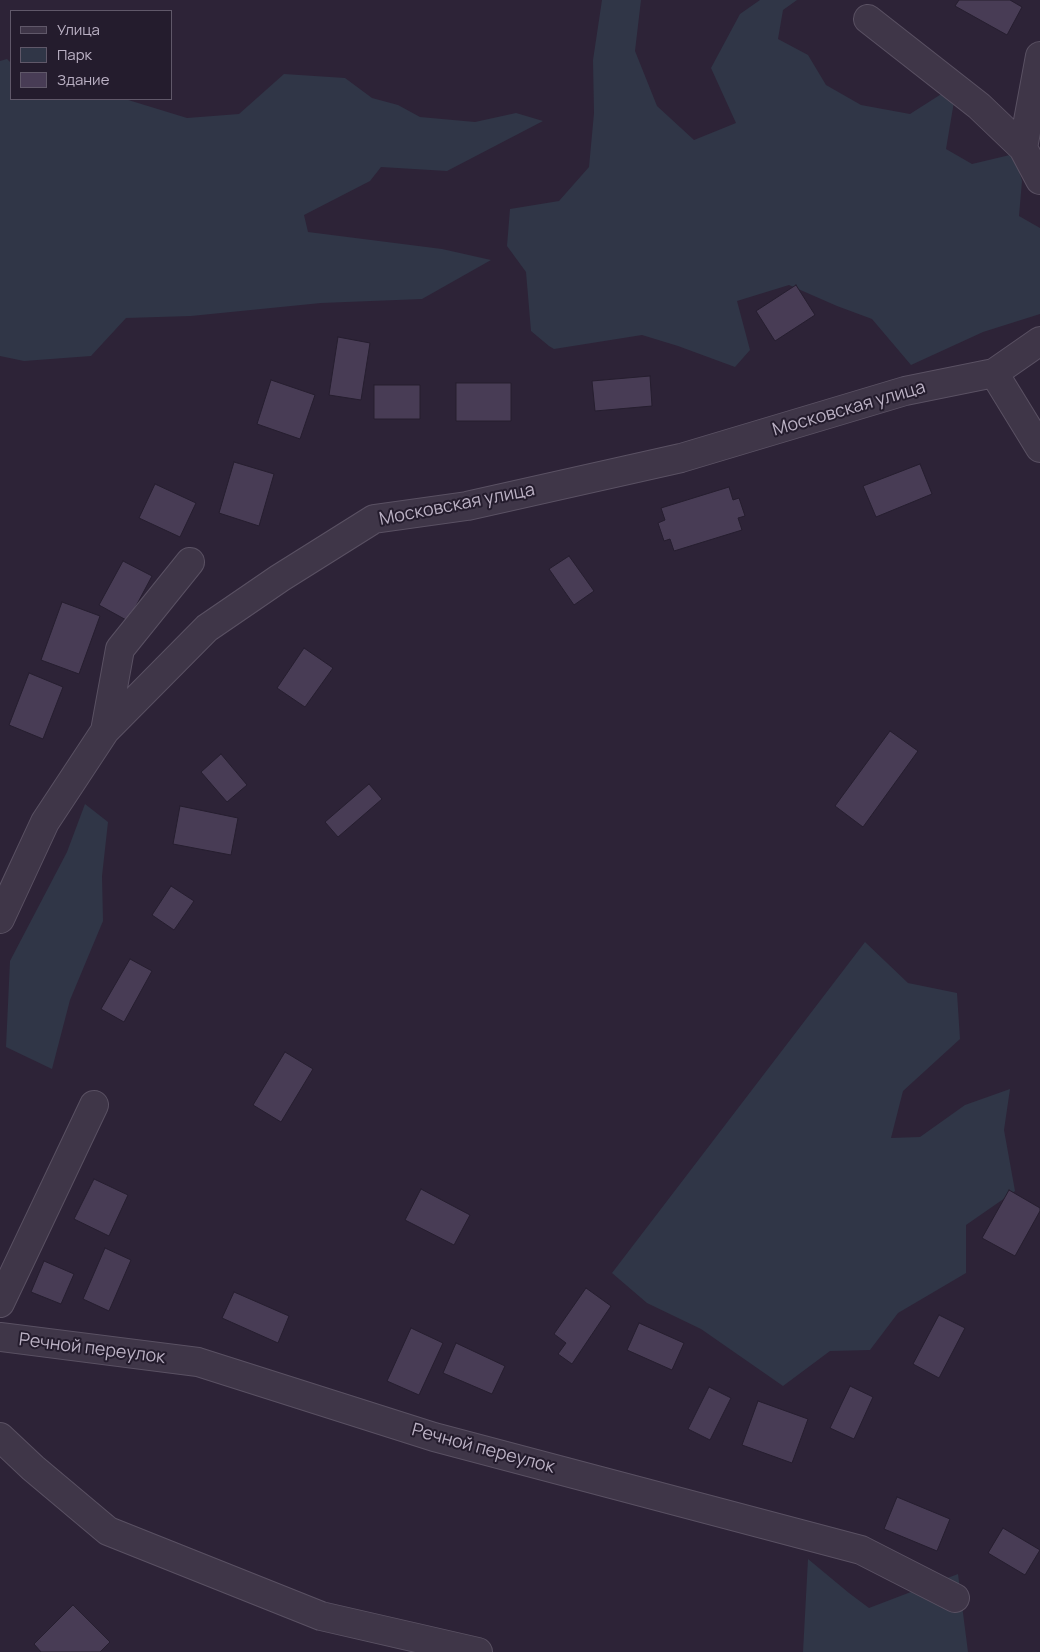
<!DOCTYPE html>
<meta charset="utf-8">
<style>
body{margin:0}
#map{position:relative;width:1040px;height:1652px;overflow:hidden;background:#2d2337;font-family:Manrope,sans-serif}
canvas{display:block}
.legend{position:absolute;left:10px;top:10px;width:162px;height:90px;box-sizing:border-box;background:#241c2d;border:1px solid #605869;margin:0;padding:6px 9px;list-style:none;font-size:15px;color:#bbb1c4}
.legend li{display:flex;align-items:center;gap:10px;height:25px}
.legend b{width:25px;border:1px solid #605869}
</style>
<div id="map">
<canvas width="1040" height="1652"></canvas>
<ul class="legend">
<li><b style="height:6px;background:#3f3648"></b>Улица</li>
<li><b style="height:14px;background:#303647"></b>Парк</li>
<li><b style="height:14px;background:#483c55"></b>Здание</li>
</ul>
</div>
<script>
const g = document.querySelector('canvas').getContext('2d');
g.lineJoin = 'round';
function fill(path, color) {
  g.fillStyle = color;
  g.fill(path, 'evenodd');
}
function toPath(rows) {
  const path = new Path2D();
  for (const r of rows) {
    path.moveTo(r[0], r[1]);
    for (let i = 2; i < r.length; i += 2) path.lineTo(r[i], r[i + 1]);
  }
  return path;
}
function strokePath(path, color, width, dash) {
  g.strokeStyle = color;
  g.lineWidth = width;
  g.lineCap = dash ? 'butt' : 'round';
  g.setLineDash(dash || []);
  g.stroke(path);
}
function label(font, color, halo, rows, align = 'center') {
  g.font = font + ' Manrope,sans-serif';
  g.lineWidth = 4;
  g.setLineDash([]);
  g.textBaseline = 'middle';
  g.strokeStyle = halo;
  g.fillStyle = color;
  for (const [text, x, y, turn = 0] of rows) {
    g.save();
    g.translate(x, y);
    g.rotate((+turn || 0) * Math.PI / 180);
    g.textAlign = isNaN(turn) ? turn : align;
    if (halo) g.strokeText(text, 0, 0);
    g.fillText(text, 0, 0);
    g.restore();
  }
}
fill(toPath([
 [602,0,641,0,635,51,657,106,694,140,736,123,711,68,740,14,760,0,797,0,783,10,778,39,808,55,826,85,861,105,910,114,957,84,946,149,972,164,1014,154,1022,181,1019,216,1040,228,1040,314,983,332,911,365,872,319,837,306,789,285,737,301,750,350,735,367,678,346,642,335,554,349,549,346,531,331,526,272,507,246,510,209,559,201,589,167,594,113,593,60],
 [7,59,11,63,11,99,125,99,187,118,239,114,284,74,345,78,372,98,398,105,420,117,475,122,516,113,543,121,447,171,381,167,370,181,304,215,308,232,442,249,491,260,422,299,321,303,191,316,126,318,91,356,24,361,0,356,0,61],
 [85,804,108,822,102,876,103,921,70,1000,52,1069,6,1047,10,961,67,852],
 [865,942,908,983,957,993,960,1039,903,1091,891,1138,920,1137,965,1105,1010,1089,1004,1130,1015,1191,966,1225,966,1273,898,1313,870,1350,830,1351,783,1386,701,1329,647,1303,612,1273],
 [808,1559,849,1593,869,1608,958,1574,968,1652,803,1652]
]), '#303647');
const building = toPath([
 [959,0,1010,0,1022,7,1007,35,955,6,959,0],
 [796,285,815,315,775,341,756,311,796,285],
 [338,337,370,343,361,400,329,395,338,337],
 [650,376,652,406,595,411,592,381,650,376],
 [271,380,315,395,300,439,257,424,271,380],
 [456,383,511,383,511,421,456,421,456,383],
 [374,385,420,385,420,419,374,419,374,385],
 [234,462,274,474,259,526,219,513,234,462],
 [920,464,932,494,876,517,863,486,920,464],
 [155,484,196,503,180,537,139,518,155,484],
 [729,487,733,500,739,498,745,516,738,518,742,530,674,551,670,539,664,541,658,523,665,520,661,508,729,487],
 [569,556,594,591,574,605,549,569,569,556],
 [123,561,152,576,128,621,99,605,123,561],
 [62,602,100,616,79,674,41,660,62,602],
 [304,648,333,668,305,707,277,688,304,648],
 [29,673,63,687,43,739,9,725,29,673],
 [890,731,918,751,863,827,835,806,890,731],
 [221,754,247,785,227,802,201,772,221,754],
 [369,784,382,799,338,837,325,822,369,784],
 [180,806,238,818,231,855,173,844,180,806],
 [171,886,194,901,174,930,152,915,171,886],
 [130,959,152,971,124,1022,101,1009,130,959],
 [285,1052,313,1069,281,1122,253,1105,285,1052],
 [94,1179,128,1195,109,1236,74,1219,94,1179],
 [421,1189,470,1215,454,1245,405,1220,421,1189],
 [1009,1190,1040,1208,1040,1211,1015,1256,982,1238,1009,1190],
 [105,1248,131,1260,109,1311,83,1299,105,1248],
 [44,1261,74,1274,61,1304,31,1292,44,1261],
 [586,1288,611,1306,572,1364,558,1354,566,1343,554,1334,586,1288],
 [234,1292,289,1316,278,1343,222,1318,234,1292],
 [939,1315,965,1328,939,1378,913,1364,939,1315],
 [639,1323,684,1343,672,1370,627,1350,639,1323],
 [411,1328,443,1343,419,1395,387,1381,411,1328],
 [456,1343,505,1366,492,1394,443,1373,456,1343],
 [850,1386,873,1397,854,1439,830,1428,850,1386],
 [709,1387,731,1398,710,1440,688,1429,709,1387],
 [758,1401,808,1419,792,1463,742,1445,758,1401],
 [897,1497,950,1519,937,1551,884,1529,897,1497],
 [1003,1528,1040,1550,1025,1575,988,1553,1003,1528],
 [73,1605,110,1642,100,1652,41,1652,34,1644,73,1605]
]);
fill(building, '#483c55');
strokePath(building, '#261e2f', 1);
const minor = toPath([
 [868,19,979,106,1023,148,1040,180],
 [1023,148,1040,56],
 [994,373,1040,448],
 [105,731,120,649,190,562],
 [0,919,45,822,105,731,207,628,280,578,374,519,467,506,681,458,905,391,994,373,1040,341],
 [0,1303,94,1105],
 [0,1337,198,1362,434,1437,861,1550,955,1598],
 [0,1437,33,1468,108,1531,321,1616,478,1652]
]);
strokePath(minor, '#5a5163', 30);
strokePath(minor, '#3f3648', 28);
label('18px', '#bbb1c4', '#241c2d', [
 ["Московская улица",849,409,-16],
 ["Московская улица",457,505,-11],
 ["Речной переулок",92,1349,7],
 ["Речной переулок",483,1449,15]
]);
</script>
